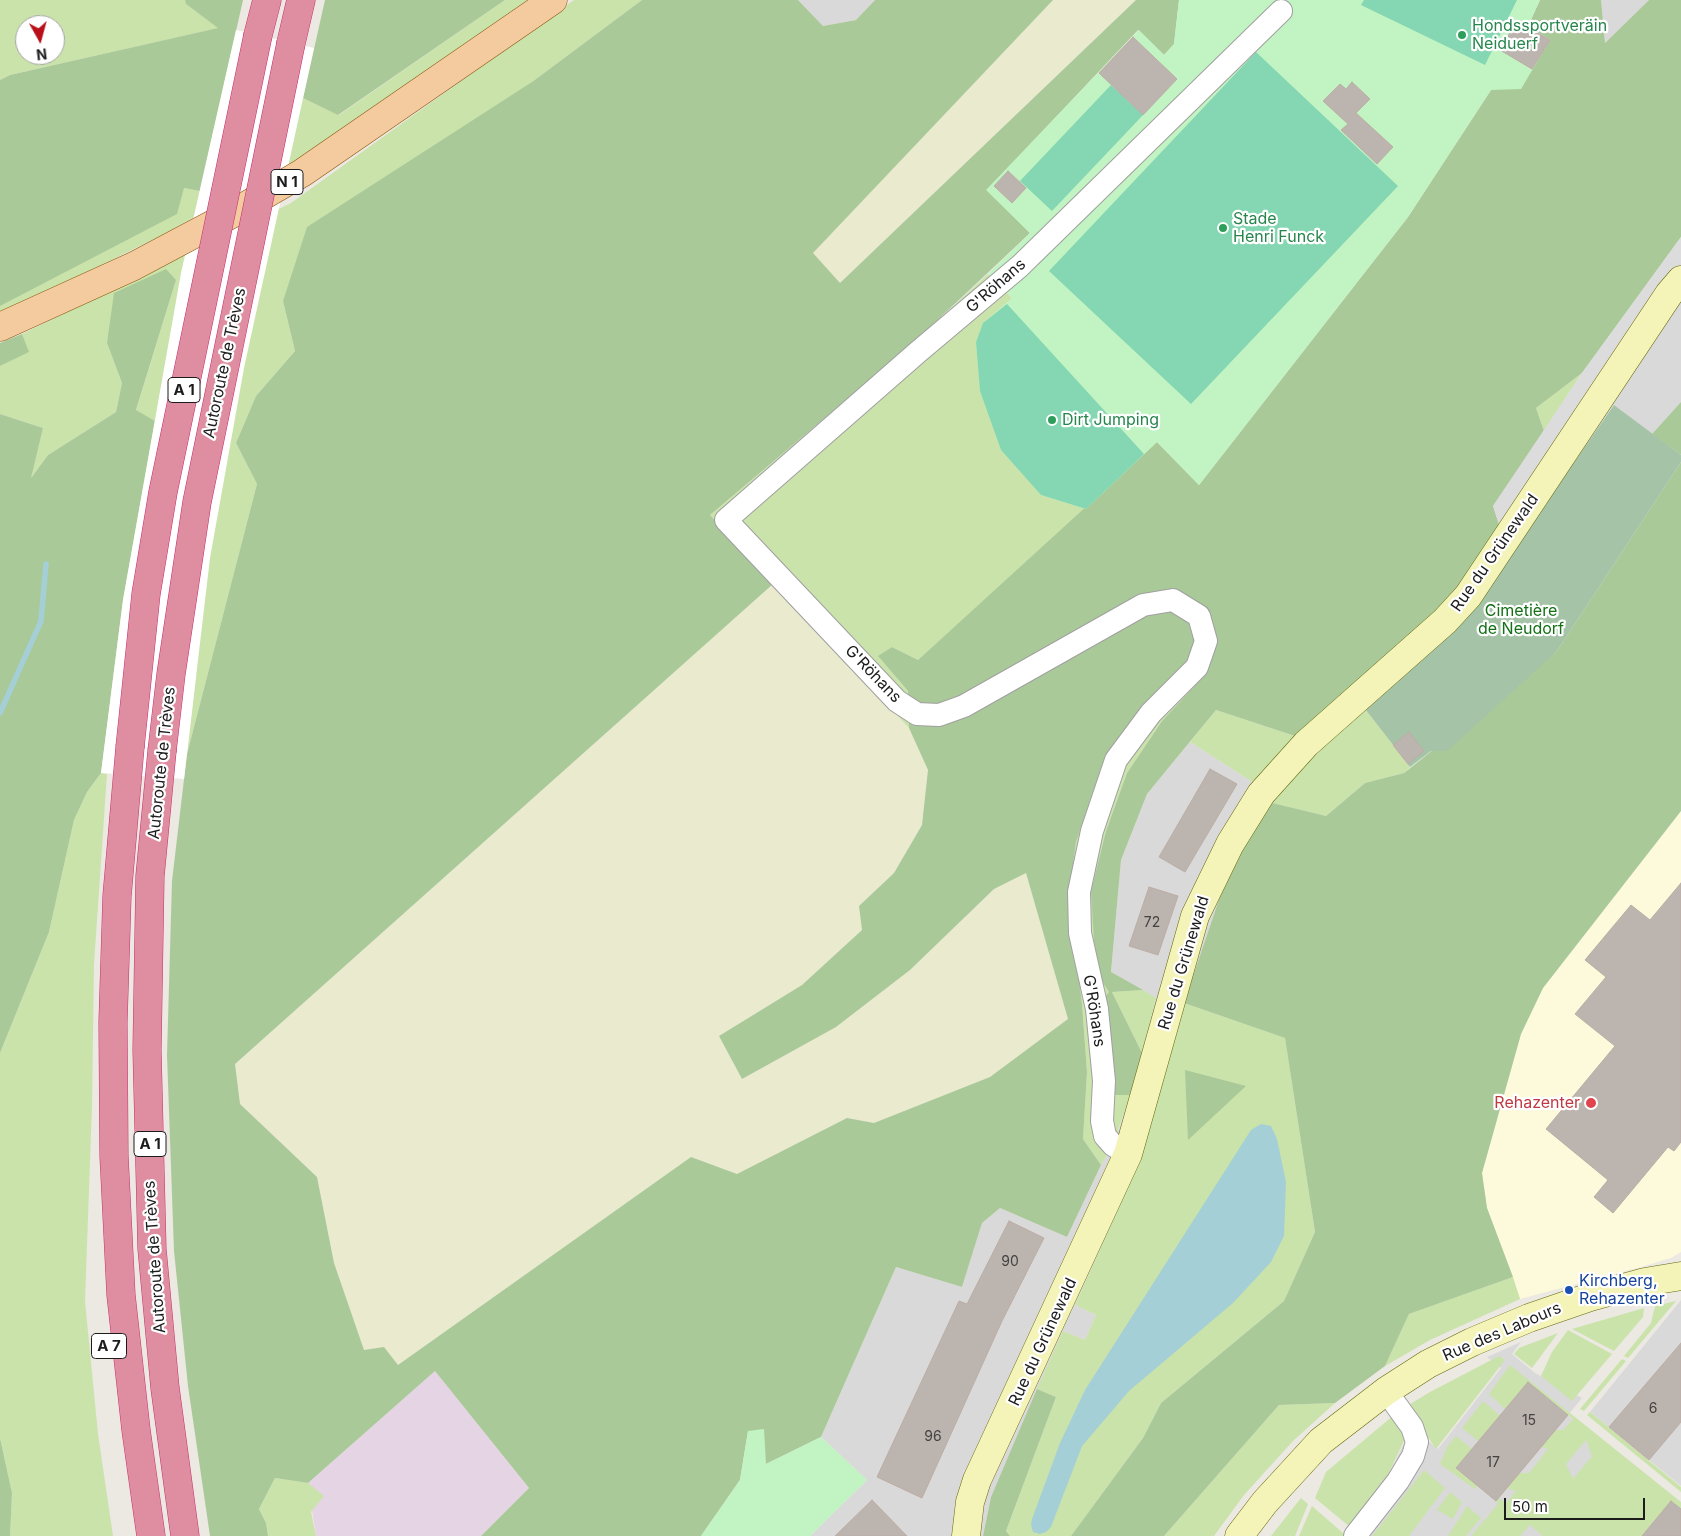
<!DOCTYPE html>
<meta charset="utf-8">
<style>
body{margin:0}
#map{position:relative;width:1681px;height:1536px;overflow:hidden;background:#ece8e2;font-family:Inter,sans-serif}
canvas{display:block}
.north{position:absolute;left:15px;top:15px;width:50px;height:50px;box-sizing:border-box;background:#fff;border:1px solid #a4a4a4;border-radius:50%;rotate:173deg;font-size:14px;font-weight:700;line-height:20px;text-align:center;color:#1c1c1c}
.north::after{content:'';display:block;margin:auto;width:18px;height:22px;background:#b80f19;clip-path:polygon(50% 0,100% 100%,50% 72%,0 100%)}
.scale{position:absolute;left:1504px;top:1498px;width:141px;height:22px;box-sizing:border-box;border:2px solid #1c1c1c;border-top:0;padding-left:6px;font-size:15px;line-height:18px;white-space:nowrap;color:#1c1c1c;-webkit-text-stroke:4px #fff;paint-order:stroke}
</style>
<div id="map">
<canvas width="1681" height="1536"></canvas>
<div class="north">N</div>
<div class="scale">50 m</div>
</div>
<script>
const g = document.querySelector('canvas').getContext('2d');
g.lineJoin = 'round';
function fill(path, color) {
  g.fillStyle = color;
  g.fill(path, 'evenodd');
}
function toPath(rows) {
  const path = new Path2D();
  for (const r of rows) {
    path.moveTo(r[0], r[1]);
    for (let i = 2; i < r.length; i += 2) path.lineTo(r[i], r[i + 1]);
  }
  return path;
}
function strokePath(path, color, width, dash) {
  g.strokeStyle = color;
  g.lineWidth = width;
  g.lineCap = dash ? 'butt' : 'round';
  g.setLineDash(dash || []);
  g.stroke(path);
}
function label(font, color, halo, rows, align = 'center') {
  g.font = font + ' Inter,sans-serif';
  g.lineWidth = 4.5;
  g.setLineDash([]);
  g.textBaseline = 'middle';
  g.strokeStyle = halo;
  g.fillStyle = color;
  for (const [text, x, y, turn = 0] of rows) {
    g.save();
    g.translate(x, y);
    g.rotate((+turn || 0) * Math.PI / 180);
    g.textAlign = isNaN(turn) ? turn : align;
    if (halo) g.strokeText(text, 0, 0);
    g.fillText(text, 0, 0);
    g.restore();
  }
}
fill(toPath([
 [798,0,875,0,856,20,823,26],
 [1601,0,1649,0,1605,43],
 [1681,267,1681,402,1652,434,1614,405,1481,596,1184,1003,1147,1138,1134,1174,1075,1305,1096,1315,1085,1340,1063,1331,991,1497,983,1536,810,1536,867,1480,821,1437,896,1267,962,1287,982,1223,1000,1208,1067,1237,1101,1165,1113,1145,1122,1120,1156,998,1111,973,1121,860,1147,794,1190,742,1254,783],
 [1681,1300,1681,1486,1590,1412],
 [1521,1342,1512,1354,1535,1373,1582,1398,1568,1415,1681,1509,1681,1536,1342,1536,1388,1476,1412,1427,1438,1449,1501,1368,1487,1357]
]), '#dad9d9');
fill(toPath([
 [435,1371,529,1488,481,1536,316,1536,308,1483]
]), '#e5d4e3');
fill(toPath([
 [1681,811,1681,1252,1671,1258,1641,1267,1520,1299,1487,1208,1482,1173,1521,1034,1543,988]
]), '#fcfadb');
fill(toPath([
 [1053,0,1136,0,840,283,812,253],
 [773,584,909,728,928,770,922,824,894,873,859,906,862,930,802,985,719,1036,742,1079,836,1027,910,970,994,889,1026,873,1068,1019,990,1077,874,1123,847,1118,737,1174,691,1157,398,1365,364,1350,334,1263,317,1177,240,1104,235,1064]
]), '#eaeace');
fill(toPath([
 [0,0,185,0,186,4,219,28,10,75,0,80],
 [25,25,55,25,55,55,25,55],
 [505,0,531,0,340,135,164,234,0,315,0,306,184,188,200,191,303,98,339,115],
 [574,0,642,0,532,82,283,301,295,351,256,396,236,443,257,484,187,754,196,677,155,421,136,411,176,280,107,343,122,383,116,412,48,455,30,479,43,428,0,414,0,366,28,352,22,334,291,203],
 [988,274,1012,298,1007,304,1041,495,1086,509,918,660,892,647,879,657,908,691,909,728,710,515,910,346],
 [1582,373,1544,431,1536,408],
 [1206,641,1204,676,1162,721,1127,773,1106,831,1091,891,1109,992,1113,1095,1130,1095,1113,1145,1101,1165,1083,1139,1087,1072,1082,1004,1069,896,1076,842,1105,757,1142,706],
 [1363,706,1410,767,1404,773,1365,783,1326,816,1268,802],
 [1216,710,1295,736,1254,783,1190,742],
 [101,773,107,774,94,964,92,1106,85,1301,98,1434,113,1536,10,1536,12,1493,0,1438,0,1053,49,932,74,820,87,792],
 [1143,990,1156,998,1142,1053,1112,992],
 [1184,1003,1285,1038,1315,1232,1284,1301,1161,1403,1143,1438,1071,1536,1010,1536,1006,1531,1056,1397,1037,1389,1063,1331,1085,1340,1096,1315,1075,1305,1134,1174,1147,1138],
 [1513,1277,1520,1299,1430,1340,1385,1366,1409,1314],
 [1676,1301,1628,1358,1624,1356,1651,1323,1655,1306],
 [1644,1308,1643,1317,1614,1351,1572,1329],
 [1568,1330,1612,1354,1572,1401,1541,1376,1552,1352],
 [1558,1333,1532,1368,1514,1354,1519,1348],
 [1499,1356,1505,1360,1436,1449,1407,1406,1430,1392],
 [1622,1359,1626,1361,1584,1411,1580,1409],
 [1510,1365,1681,1502,1681,1509,1671,1501,1642,1536,1543,1536,1530,1525,1520,1536,1471,1536,1498,1504,1496,1500,1498,1498,1506,1503,1516,1491,1506,1488,1519,1473,1529,1473,1548,1449,1541,1447,1555,1430,1563,1430,1573,1419,1528,1382,1505,1409,1489,1394],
 [1586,1440,1592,1456,1573,1479,1566,1464],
 [1483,1401,1500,1416,1478,1441,1462,1428],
 [1335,1403,1293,1441,1244,1495,1214,1536,1164,1536,1279,1405],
 [1590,1412,1681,1487,1681,1492,1587,1415],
 [1394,1415,1407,1434,1388,1475,1350,1527,1315,1498,1326,1472],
 [1456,1436,1472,1449,1456,1468,1478,1485,1475,1489,1440,1464,1447,1447],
 [1424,1470,1445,1488,1409,1536,1372,1536],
 [275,1478,308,1483,324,1496,311,1512,316,1536,268,1536,266,1523,259,1509],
 [1450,1492,1462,1502,1453,1519,1437,1510],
 [1301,1498,1308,1504,1295,1536,1271,1536],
 [1312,1506,1344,1534,1343,1536,1299,1536],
 [1467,1506,1481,1518,1466,1536,1448,1536]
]), '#cae3ab');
fill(toPath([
 [185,0,243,0,200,191,184,188,177,214,0,306,0,80,10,75,218,28,186,4],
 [325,0,505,0,338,115,303,98],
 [642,0,798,0,823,26,856,20,875,0,1053,0,813,253,840,283,1136,0,1179,0,1174,44,1164,55,1138,30,987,190,1030,233,910,346,710,515,773,584,235,1064,240,1104,317,1177,334,1263,364,1350,384,1347,398,1365,691,1157,737,1174,847,1118,874,1123,990,1077,1068,1019,1026,873,994,889,910,970,836,1027,742,1079,719,1036,802,985,862,930,859,906,894,873,922,825,928,770,909,728,908,691,878,656,892,647,918,660,1157,442,1199,485,1408,217,1491,90,1550,40,1528,26,1540,0,1601,0,1605,43,1649,0,1681,0,1681,237,1582,373,1536,408,1544,431,1493,506,1500,528,1458,593,1295,736,1216,710,1147,794,1121,860,1111,972,1143,990,1112,992,1142,1053,1130,1095,1113,1095,1102,1001,1109,992,1101,980,1094,941,1091,891,1106,831,1127,773,1162,721,1204,676,1206,642,1142,706,1105,757,1076,842,1069,896,1082,1004,1087,1072,1083,1139,1101,1165,1067,1237,1000,1208,982,1223,962,1287,896,1267,821,1437,766,1464,748,1431,740,1480,701,1536,481,1536,529,1488,435,1371,308,1483,275,1478,259,1509,266,1523,268,1536,210,1536,188,1386,174,1251,167,1055,172,881,187,754,257,484,236,443,256,396,295,351,283,301,307,227,532,82],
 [166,269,176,280,136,410,155,421,123,600,101,773,87,792,74,820,49,932,0,1053,0,414,43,428,31,478,48,455,116,412,122,383,107,343,114,293],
 [22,334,29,352,0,366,0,343],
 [1681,402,1681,455,1652,434],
 [1681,462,1681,811,1543,988,1521,1034,1482,1173,1487,1208,1513,1277,1409,1314,1385,1366,1335,1403,1279,1405,1164,1536,1071,1536,1143,1438,1161,1403,1284,1301,1315,1232,1285,1038,1184,1003,1223,888,1268,802,1326,816,1365,783,1404,773,1557,651],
 [1185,1070,1246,1086,1188,1140],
 [1037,1389,1056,1397,1006,1531,1010,1536,983,1536,991,1497],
 [0,1438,12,1493,10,1536,0,1536]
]), '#aac999');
fill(toPath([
 [1614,405,1681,455,1681,462,1557,651,1447,751,1431,751,1410,767,1363,706,1481,596]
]), '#a5c3a7');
fill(toPath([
 [1179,0,1540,0,1528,26,1550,40,1521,89,1491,90,1408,217,1199,485,1157,442,1086,509,1041,495,1001,450,980,391,976,342,983,323,1012,298,988,274,1030,233,986,190,1139,30,1164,55,1174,44],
 [764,1429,766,1464,821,1437,867,1480,810,1536,701,1536,740,1480,748,1431]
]), '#c1f4c2');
fill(toPath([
 [1364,0,1517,0,1485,65,1361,5],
 [1256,52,1398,186,1191,404,1049,271],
 [1111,85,1143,115,1052,211,1020,181],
 [1007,304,1144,454,1086,509,1041,495,1001,450,980,391,976,342,983,323]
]), '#85d6b2');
fill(toPath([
 [1681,237,1681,267,1500,528,1493,506,1582,373]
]), '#dcdcdc');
fill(toPath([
 [1261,1124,1271,1126,1277,1139,1286,1182,1284,1236,1271,1262,1233,1303,1129,1391,1082,1446,1051,1527,1046,1532,1040,1534,1033,1532,1031,1525,1032,1519,1060,1443,1085,1390,1251,1130]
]), '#a5cfd7');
fill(toPath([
 [236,30,314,48,244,368,210,558,184,779,101,773,123,600,181,273]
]), '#fff');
strokePath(toPath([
 [0,713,41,621,46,564]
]), '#a5cfd7', 5.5);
const building = toPath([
 [1517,21,1550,40,1532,69,1500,50,1517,21],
 [1133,37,1177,79,1143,115,1099,73,1133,37],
 [1352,82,1370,99,1356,113,1393,147,1377,164,1341,130,1348,124,1323,101,1340,84,1346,89,1352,82],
 [1008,171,1026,188,1012,203,994,186,1008,171],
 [1409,732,1424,751,1408,764,1393,745,1409,732],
 [1210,769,1237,784,1185,872,1159,857,1210,769],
 [1681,883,1681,1142,1674,1151,1668,1147,1613,1213,1594,1197,1608,1180,1546,1129,1615,1046,1575,1014,1606,977,1585,960,1631,905,1650,920,1681,883],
 [1149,887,1178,896,1158,955,1129,946,1149,887],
 [1009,1221,1044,1238,1002,1321,922,1498,877,1477,959,1301,967,1304,1009,1221],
 [1681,1343,1681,1422,1649,1460,1609,1427,1681,1343],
 [1528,1382,1568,1415,1496,1501,1456,1468,1528,1382],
 [872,1500,907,1536,835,1536,872,1500],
 [1671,1501,1681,1509,1681,1536,1642,1536,1671,1501]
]);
fill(building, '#bcb4af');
strokePath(building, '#bdaea5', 1);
const minor = toPath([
 [1128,1154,1113,1145,1105,1136,1102,1121,1104,1081,1097,1009,1080,933,1079,892,1092,831,1116,760,1151,713,1197,667,1206,641,1199,616,1173,600,1143,605,964,706,939,715,917,714,897,701,726,520,918,352,1020,266,1281,11],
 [1355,1536,1398,1481,1413,1456,1417,1442,1412,1427,1386,1391]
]);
const secondary = toPath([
 [966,1536,970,1502,977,1480,1128,1154,1195,916,1230,844,1261,794,1306,744,1445,621,1468,596,1669,294,1681,280],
 [1239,1536,1265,1502,1321,1441,1386,1391,1428,1364,1472,1342,1529,1318,1590,1297,1645,1282,1681,1276]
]);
const primary = toPath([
 [0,327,134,266,230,215,302,173,553,0]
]);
const motorway = toPath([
 [258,35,267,0],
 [291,43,301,0],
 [130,747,117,896,113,1022,114,1156,121,1295,136,1430,151,1536],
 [162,751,150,876,147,1050,152,1249,165,1388,185,1536]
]);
strokePath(minor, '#a0a0a0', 24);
strokePath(secondary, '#64690d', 29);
strokePath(primary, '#88570b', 29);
strokePath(motorway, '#c9306e', 29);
strokePath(minor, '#fff', 22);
strokePath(secondary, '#f4f3b8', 28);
strokePath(primary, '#f4ca9f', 28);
strokePath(motorway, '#df8ea2', 28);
const motorwayBridge = toPath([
 [130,747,146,594,163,492,258,35],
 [162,751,171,674,197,502,291,43]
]);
strokePath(motorwayBridge, '#c9306e', 29, []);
strokePath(motorwayBridge, '#df8ea2', 28);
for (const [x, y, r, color] of [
 [1462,35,5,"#2e9e5b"],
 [1223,228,5,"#2e9e5b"],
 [1052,420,5,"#2e9e5b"],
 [1591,1103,6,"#e0444e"],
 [1569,1290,5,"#1a4fb4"]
]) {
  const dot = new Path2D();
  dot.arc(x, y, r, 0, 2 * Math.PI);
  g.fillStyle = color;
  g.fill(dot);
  strokePath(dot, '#fff', 2);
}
label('14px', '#444241', null, [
 ["72",1152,923],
 ["90",1010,1262],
 ["6",1653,1409],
 ["15",1529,1421],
 ["96",933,1437],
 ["17",1493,1463]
]);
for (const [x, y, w] of [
 [287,182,32],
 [184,390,32],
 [150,1144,32],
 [109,1346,35]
]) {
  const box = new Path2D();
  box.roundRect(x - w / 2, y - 12.5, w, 25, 4);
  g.fillStyle = '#fff';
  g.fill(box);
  strokePath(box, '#1c1c1c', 1);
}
label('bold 15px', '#1c1c1c', null, [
 ["N 1",287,182],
 ["A 1",184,390],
 ["A 1",150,1144],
 ["A 7",109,1346]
]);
label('16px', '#27864d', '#fff', [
 ["Hondssportveräin",1472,26],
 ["Neiduerf",1472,44],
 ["Stade",1233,219],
 ["Henri Funck",1233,237],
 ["Dirt Jumping",1062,420]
], 'left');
label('16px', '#1c1c1c', '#fff', [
 ["G'Röhans",996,286,-41],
 ["Autoroute de Trèves",225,363,-78],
 ["Rue du Grünewald",1495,553,-55],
 ["G'Röhans",873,674,46],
 ["Autoroute de Trèves",162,763,-84],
 ["Rue du Grünewald",1184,963,-73],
 ["G'Röhans",1094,1011,81],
 ["Autoroute de Trèves",155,1257,-94],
 ["Rue des Labours",1502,1332,-23],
 ["Rue du Grünewald",1043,1342,-65]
]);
label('16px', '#137015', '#fff', [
 ["Cimetière",1521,611],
 ["de Neudorf",1521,629]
]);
label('16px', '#be3a42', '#fff', [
 ["Rehazenter",1580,1103]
], 'right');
label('16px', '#164399', '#fff', [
 ["Kirchberg,",1579,1281],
 ["Rehazenter",1579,1299]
], 'left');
</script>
